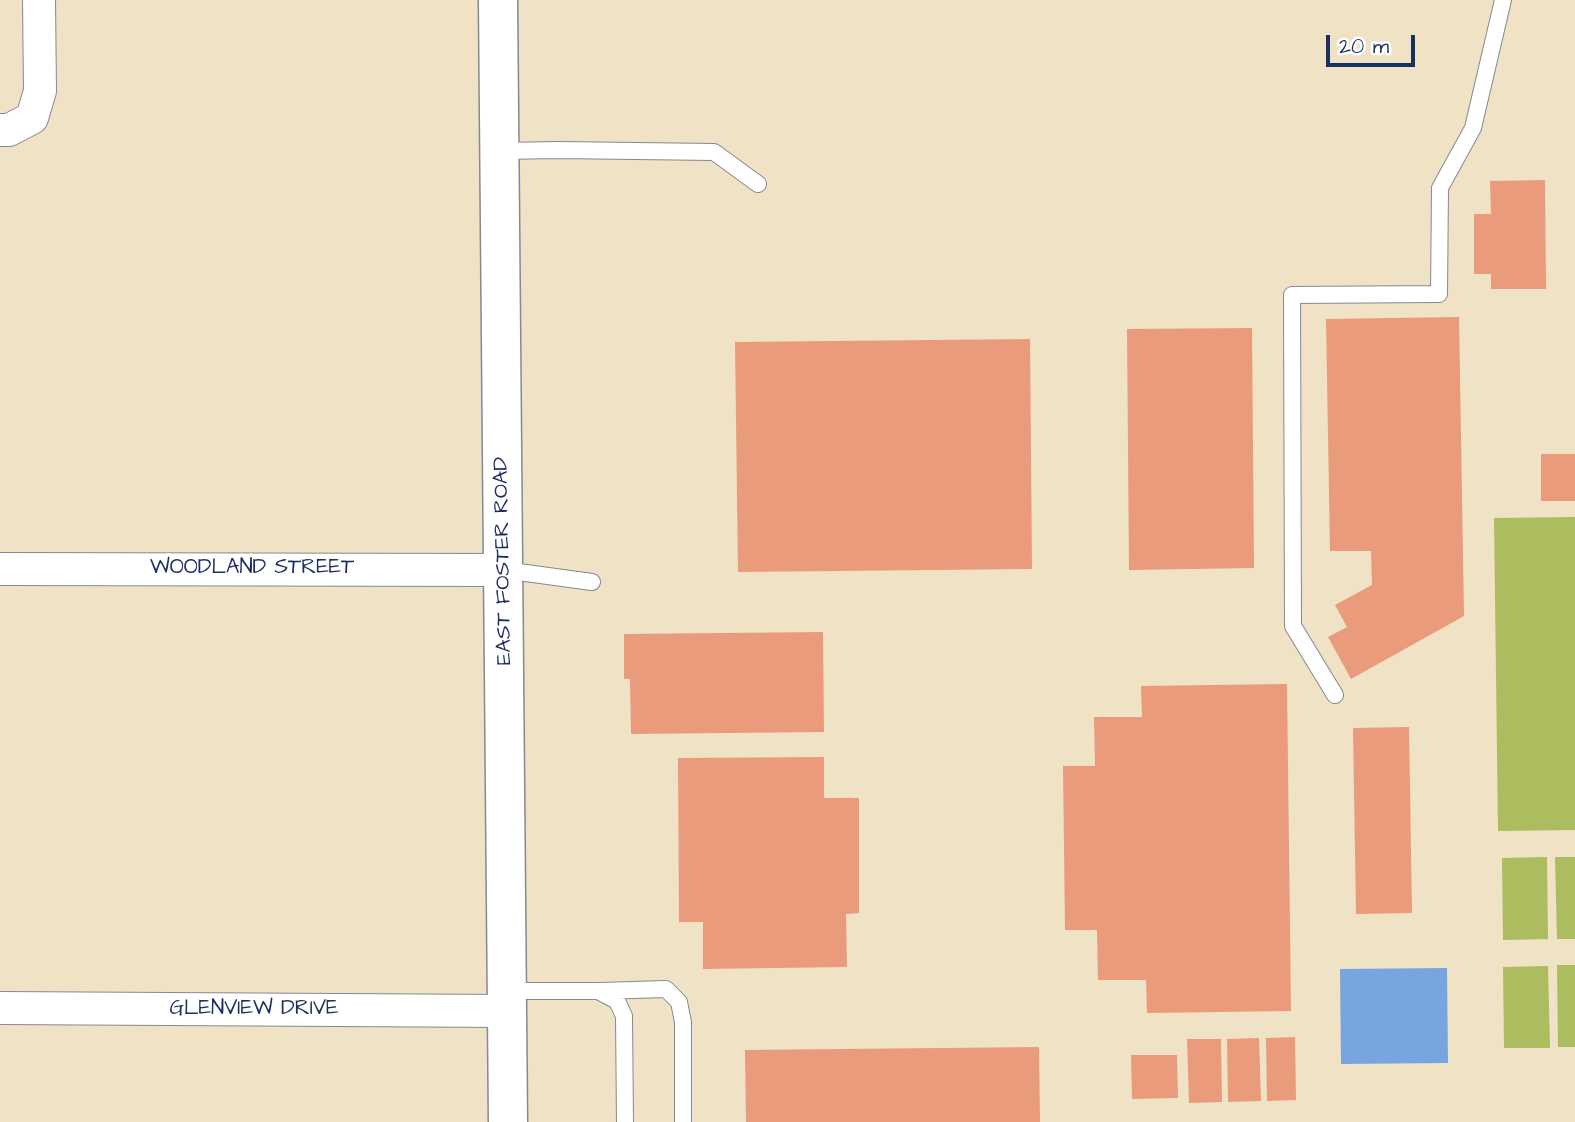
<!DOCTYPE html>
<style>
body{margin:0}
#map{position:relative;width:1575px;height:1122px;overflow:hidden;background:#f0e2c5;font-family:"Architects Daughter",sans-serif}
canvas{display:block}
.scale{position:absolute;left:1326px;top:35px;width:89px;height:32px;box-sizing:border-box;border:4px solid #1b2f5e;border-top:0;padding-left:9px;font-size:21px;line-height:24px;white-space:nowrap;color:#1b2f5e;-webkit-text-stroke:5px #fff;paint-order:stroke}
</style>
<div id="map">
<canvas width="1575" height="1122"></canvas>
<div class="scale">20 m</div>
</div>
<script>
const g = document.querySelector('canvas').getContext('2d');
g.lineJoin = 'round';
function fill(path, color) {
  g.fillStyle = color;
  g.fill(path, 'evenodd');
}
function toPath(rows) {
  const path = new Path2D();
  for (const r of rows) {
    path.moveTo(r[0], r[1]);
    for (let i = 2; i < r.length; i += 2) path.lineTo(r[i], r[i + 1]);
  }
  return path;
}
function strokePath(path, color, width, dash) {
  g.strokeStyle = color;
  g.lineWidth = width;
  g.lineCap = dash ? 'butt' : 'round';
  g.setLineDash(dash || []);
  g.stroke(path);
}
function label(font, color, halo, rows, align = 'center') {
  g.font = font + ' "Architects Daughter",sans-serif';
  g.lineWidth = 7;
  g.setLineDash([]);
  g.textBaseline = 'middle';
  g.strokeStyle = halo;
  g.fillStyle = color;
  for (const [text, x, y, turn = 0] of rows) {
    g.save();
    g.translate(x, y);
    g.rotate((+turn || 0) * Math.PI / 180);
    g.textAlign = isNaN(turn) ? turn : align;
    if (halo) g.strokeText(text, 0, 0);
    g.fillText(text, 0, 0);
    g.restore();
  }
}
fill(toPath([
 [1575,517,1575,830,1498,831,1494,518],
 [1547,857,1548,939,1503,940,1502,858],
 [1555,857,1575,857,1575,939,1557,939],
 [1557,965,1575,965,1575,1047,1558,1047],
 [1548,966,1550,1048,1504,1048,1503,967]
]), '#acbd60');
fill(toPath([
 [1447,968,1448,1063,1341,1064,1340,969]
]), '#76a5df');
fill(toPath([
 [1545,180,1546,289,1491,289,1491,274,1474,274,1474,214,1491,214,1490,181],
 [1459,317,1464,616,1351,679,1328,637,1347,627,1335,605,1372,585,1371,551,1330,551,1326,319],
 [1252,328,1254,568,1129,570,1127,329],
 [1030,339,1032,569,738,572,735,342],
 [1541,454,1575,454,1575,501,1541,501],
 [823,632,824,732,631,734,630,679,624,679,624,634],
 [1287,684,1291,1011,1147,1013,1146,980,1098,980,1097,930,1065,930,1063,766,1095,766,1094,717,1142,717,1141,686],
 [1409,727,1412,913,1356,914,1353,728],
 [824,757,824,798,859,798,859,913,846,914,847,967,703,969,703,922,679,922,678,758],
 [1295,1037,1296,1100,1267,1101,1266,1038],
 [1259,1038,1261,1101,1228,1102,1227,1039],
 [1187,1039,1221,1039,1222,1102,1189,1103],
 [1039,1047,1040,1122,746,1122,745,1050],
 [1131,1055,1177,1055,1178,1098,1132,1099]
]), '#e99b7c');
const service = toPath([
 [500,151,558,150,714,152,758,184],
 [504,570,592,582],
 [1335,695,1293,626,1292,295,1439,294,1440,188,1473,128,1503,0],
 [507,991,598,991,617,1001,624,1016,625,1122],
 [601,991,666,989,679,1002,683,1022,683,1122]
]);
const minor = toPath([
 [0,130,9,130,32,118,40,91,39,0],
 [0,569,504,570],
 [0,1008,507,1011]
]);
const tertiary = toPath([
 [498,0,508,1122]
]);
strokePath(service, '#868892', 18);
strokePath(minor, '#868892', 34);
strokePath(tertiary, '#868892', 41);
strokePath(service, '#fff', 16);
strokePath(minor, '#fff', 32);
strokePath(tertiary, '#fff', 38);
label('21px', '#1b2f5e', '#fff', [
 ["EAST FOSTER ROAD",504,561,-91],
 ["WOODLAND STREET",252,569],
 ["GLENVIEW DRIVE",254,1010]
]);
</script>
